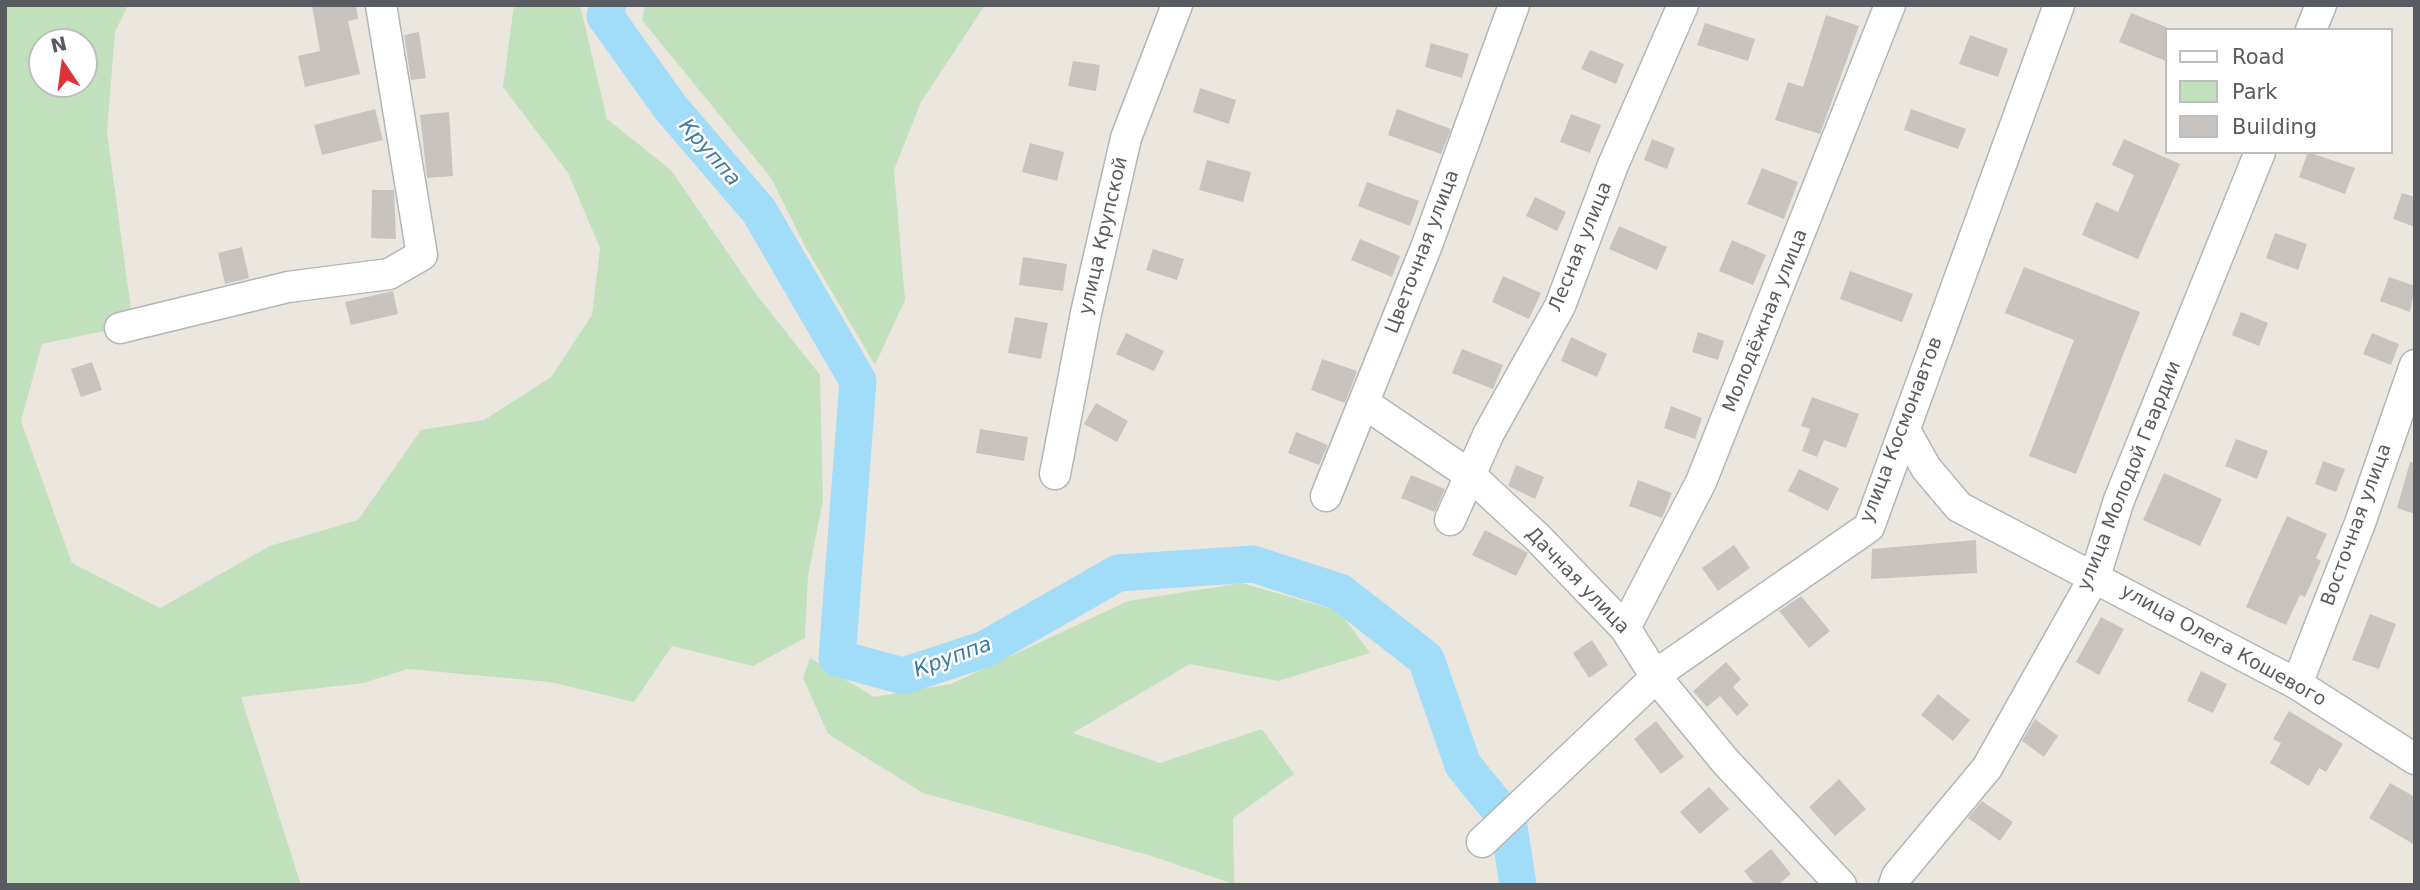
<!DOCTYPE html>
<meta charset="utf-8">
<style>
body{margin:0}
#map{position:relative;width:2420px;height:890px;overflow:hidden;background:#ebe7df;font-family:"DejaVu Sans",sans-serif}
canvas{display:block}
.frame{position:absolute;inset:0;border:7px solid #585c60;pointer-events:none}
.legend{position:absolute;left:2165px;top:28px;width:228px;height:126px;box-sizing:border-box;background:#fff;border:2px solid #bcbebf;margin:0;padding:9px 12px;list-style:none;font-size:21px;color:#585c60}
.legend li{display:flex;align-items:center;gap:14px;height:35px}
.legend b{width:35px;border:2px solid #bcbebf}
.north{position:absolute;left:28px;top:28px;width:70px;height:70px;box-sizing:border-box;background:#fff;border:2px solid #bcbebf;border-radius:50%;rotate:347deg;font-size:19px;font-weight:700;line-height:28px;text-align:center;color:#585c60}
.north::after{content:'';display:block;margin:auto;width:24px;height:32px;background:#dd3338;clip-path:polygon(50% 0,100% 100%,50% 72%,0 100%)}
</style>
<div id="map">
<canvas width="2420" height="890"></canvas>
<div class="frame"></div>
<ul class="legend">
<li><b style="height:9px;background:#fff"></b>Road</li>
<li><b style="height:19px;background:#c1e1bd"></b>Park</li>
<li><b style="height:19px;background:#c8c3bf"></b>Building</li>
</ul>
<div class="north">N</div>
</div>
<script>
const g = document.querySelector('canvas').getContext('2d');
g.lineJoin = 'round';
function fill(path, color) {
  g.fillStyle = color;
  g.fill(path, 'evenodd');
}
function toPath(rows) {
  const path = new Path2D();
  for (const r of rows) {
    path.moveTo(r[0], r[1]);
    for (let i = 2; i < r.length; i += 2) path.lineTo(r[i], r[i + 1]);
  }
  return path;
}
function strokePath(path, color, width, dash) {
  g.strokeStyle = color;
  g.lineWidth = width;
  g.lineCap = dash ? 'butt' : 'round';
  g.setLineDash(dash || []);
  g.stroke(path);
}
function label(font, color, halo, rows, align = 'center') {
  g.font = font + ' "DejaVu Sans",sans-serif';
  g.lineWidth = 5;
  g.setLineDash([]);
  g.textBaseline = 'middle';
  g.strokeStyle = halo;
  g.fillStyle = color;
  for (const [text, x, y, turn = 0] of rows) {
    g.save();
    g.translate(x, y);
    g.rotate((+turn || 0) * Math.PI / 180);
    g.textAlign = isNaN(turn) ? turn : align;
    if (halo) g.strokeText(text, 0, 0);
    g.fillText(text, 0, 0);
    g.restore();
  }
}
fill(toPath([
 [5,5,128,5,115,32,107,132,133,325,42,344,21,421,72,563,160,608,270,546,358,520,421,430,484,420,551,377,592,315,600,248,568,173,503,87,514,5,580,5,607,119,671,170,756,294,820,375,823,500,808,576,805,638,753,666,672,646,634,702,550,682,408,669,363,683,241,697,301,885,5,885],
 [42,42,84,42,84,84,42,84],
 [645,5,985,5,921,102,894,170,905,300,875,365,806,248,771,178,642,20],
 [1242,583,1339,611,1370,653,1278,681,1190,664,1073,733,1160,763,1262,729,1294,774,1233,818,1234,884,1148,855,923,793,828,734,803,678,810,658,874,697,951,684,1128,601]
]), '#c1e1bd');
strokePath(toPath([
 [608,5,605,16,670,107,759,211,858,381,837,658,903,676,985,649,1118,573,1253,564,1340,592,1426,659,1463,765,1508,820,1518,885]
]), '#a1dcf9', 37);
fill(toPath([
 [312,5,356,5,358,19,348,21,360,74,305,87,298,56,320,51],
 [2131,13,2166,27,2166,61,2119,42],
 [1826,15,1859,26,1820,134,1775,120,1788,82,1803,87],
 [1705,23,1755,39,1748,61,1697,45],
 [419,32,426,78,411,80,404,35],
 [1970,35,2008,49,1998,77,1959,64],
 [1431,43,1469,54,1462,78,1425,67],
 [1590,50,1624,64,1616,84,1581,69],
 [1073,61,1100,65,1096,91,1068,86],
 [1200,88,1236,100,1229,124,1193,112],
 [375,109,383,140,322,155,314,125],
 [1397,109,1451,129,1441,154,1388,135],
 [1911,109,1966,129,1958,149,1904,130],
 [449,112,453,176,427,178,420,115],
 [1571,114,1601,125,1590,153,1560,142],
 [1652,139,1675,148,1667,169,1644,160],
 [2124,139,2180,164,2138,259,2082,235,2096,202,2118,212,2134,175,2112,165],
 [1030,143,1064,152,1057,181,1022,172],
 [2308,152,2355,168,2345,194,2299,177],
 [1207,160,1251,172,1243,202,1199,190],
 [1762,168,1798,182,1784,219,1747,204],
 [1367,182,1419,201,1410,226,1358,206],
 [372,190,394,190,396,239,371,238],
 [2402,193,2415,197,2415,227,2393,219],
 [1535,197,1566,212,1557,231,1526,216],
 [1619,226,1667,247,1657,270,1609,249],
 [2275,233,2307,244,2298,270,2266,258],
 [1360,239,1400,256,1392,277,1351,260],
 [1732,240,1766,255,1753,285,1719,271],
 [242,247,249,278,225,284,218,253],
 [1153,249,1184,259,1177,280,1146,270],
 [1023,257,1067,264,1063,291,1019,285],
 [2024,267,2140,312,2076,474,2029,456,2074,340,2005,313],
 [1850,271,1913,294,1902,322,1840,299],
 [1503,276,1541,293,1529,319,1492,302],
 [2389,277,2415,286,2410,312,2380,301],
 [393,291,398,314,351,325,345,302],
 [2241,312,2268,323,2259,346,2232,335],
 [1015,317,1048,323,1041,359,1008,353],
 [1698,332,1724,341,1718,360,1692,352],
 [1126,333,1164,351,1154,371,1116,354],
 [2372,333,2399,344,2391,365,2363,354],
 [1571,337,1607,354,1597,377,1561,361],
 [1462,349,1503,365,1493,389,1452,373],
 [1322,359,1357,371,1345,403,1311,390],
 [92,362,102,390,81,397,71,369],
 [1812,397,1859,414,1846,448,1824,440,1817,457,1802,451,1810,429,1801,426],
 [1096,403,1128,421,1117,442,1084,424],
 [1671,406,1702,418,1695,439,1664,428],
 [980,429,1028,437,1024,461,976,453],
 [1296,432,1328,445,1319,465,1288,453],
 [2236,439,2268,451,2257,479,2225,466],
 [2323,461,2345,469,2336,492,2315,484],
 [2410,462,2415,463,2415,514,2397,508],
 [1516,465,1544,477,1535,499,1508,486],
 [1799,469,1839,488,1828,511,1788,491],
 [2164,473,2222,499,2200,546,2143,520],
 [1411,475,1445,489,1435,512,1401,498],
 [1638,480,1672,493,1662,518,1629,506],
 [2287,516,2327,534,2316,558,2321,561,2305,597,2300,595,2286,625,2246,607],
 [1485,530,1528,553,1516,576,1472,555],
 [1976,540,1977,573,1871,579,1872,549],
 [1734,545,1750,568,1718,591,1702,568],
 [1801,596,1830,631,1809,648,1779,611],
 [2370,614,2396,624,2379,669,2352,660],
 [2101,617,2124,629,2099,675,2076,662],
 [1592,640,1608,665,1589,678,1573,653],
 [1726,662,1741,679,1733,687,1749,705,1737,716,1720,696,1707,707,1693,691],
 [2201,671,2227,684,2213,713,2187,701],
 [1938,694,1970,720,1953,741,1921,715],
 [2289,711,2343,744,2326,772,2319,768,2309,786,2270,763,2281,743,2273,739],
 [2035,719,2058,736,2044,757,2022,741],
 [1656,721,1684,757,1661,774,1634,739],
 [1839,779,1866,809,1835,836,1809,807],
 [2390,783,2415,797,2415,845,2369,818],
 [1709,787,1729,809,1700,834,1680,812],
 [1982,801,2013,822,2000,841,1968,818],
 [1771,849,1791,874,1778,885,1755,885,1744,871]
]), '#c8c3bf');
const minor = toPath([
 [2311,30,2321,5],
 [120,328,288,287,389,274,422,255,381,5],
 [1364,403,1470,475,1537,537,1625,628,1656,677,1725,761,1841,885],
 [1906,432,1926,468,1959,507,2297,684,2415,759],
 [1055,474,1086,313,1126,138,1177,5],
 [1326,496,1427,245,1514,5],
 [1450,520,1489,433,1560,306,1613,165,1683,5],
 [1625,628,1701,482,1890,5],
 [2297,684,2360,523,2415,365],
 [1482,842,1668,666,1869,527,2059,5],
 [1894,885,1897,876,1987,768,2095,576,2119,500,2260,152]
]);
strokePath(minor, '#b2b6ba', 33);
strokePath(minor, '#fff', 30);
label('19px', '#585c60', '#fff', [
 ["улица Крупской",1104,236,-77],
 ["Лесная улица",1581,247,-68],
 ["Цветочная улица",1423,252,-69],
 ["Молодёжная улица",1766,321,-68],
 ["улица Космонавтов",1902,430,-69],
 ["улица Молодой Гвардии",2130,476,-68],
 ["Восточная улица",2357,525,-70],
 ["Дачная улица",1577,581,46],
 ["улица Олега Кошевого",2223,646,29]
]);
label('italic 21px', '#3e79a1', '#fff', [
 ["Круппа",709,153,49],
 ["Круппа",953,658,-20]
]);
</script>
